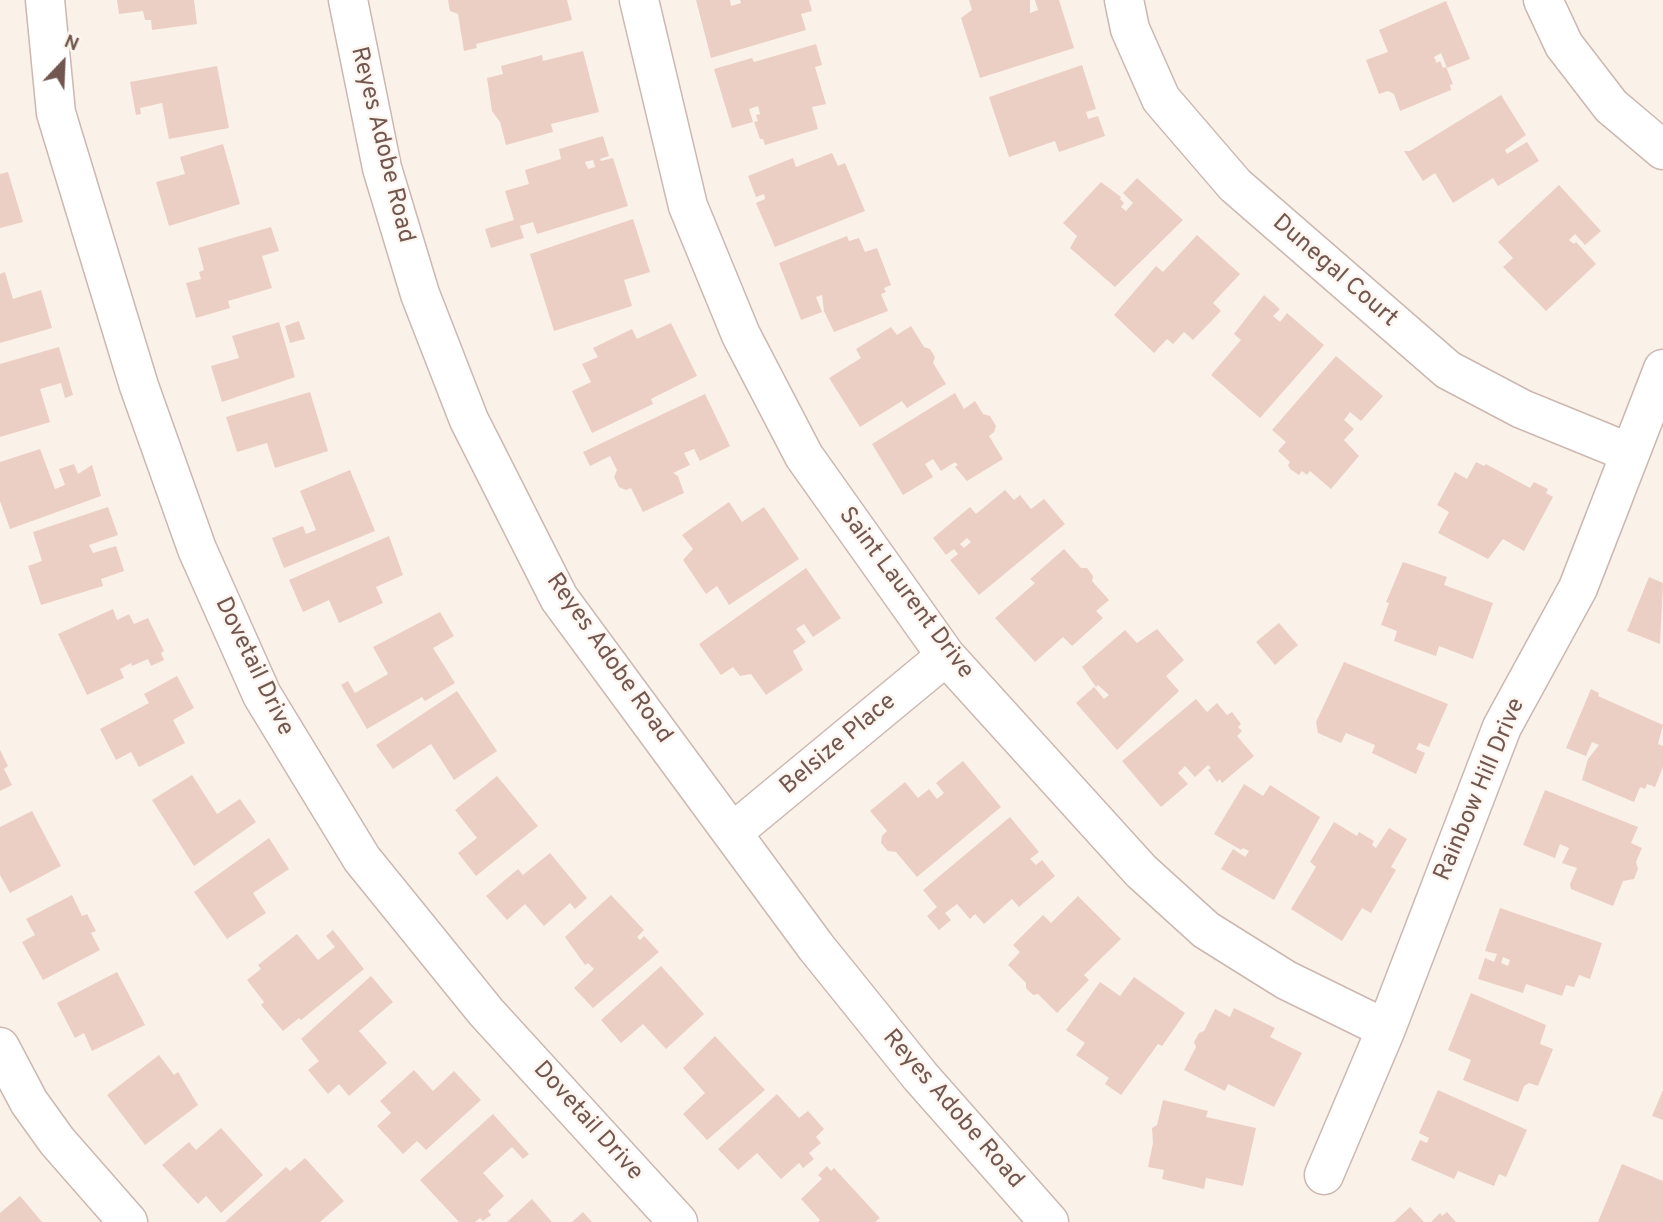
<!DOCTYPE html>
<style>
body{margin:0}
#map{position:relative;width:1663px;height:1222px;overflow:hidden;background:#faf1e9;font-family:Overpass,sans-serif}
canvas{display:block}
.north{position:absolute;left:28px;top:28px;width:70px;height:70px;-webkit-text-stroke:5px #fdf5ef;paint-order:stroke;rotate:23deg;font-size:19px;font-weight:700;line-height:28px;text-align:center;color:#715750}
.north::after{content:'';display:block;margin:auto;width:24px;height:32px;background:#715750;clip-path:polygon(50% 0,100% 100%,50% 72%,0 100%)}
</style>
<div id="map">
<canvas width="1663" height="1222"></canvas>
<div class="north">N</div>
</div>
<script>
const g = document.querySelector('canvas').getContext('2d');
g.lineJoin = 'round';
function fill(path, color) {
  g.fillStyle = color;
  g.fill(path, 'evenodd');
}
function toPath(rows) {
  const path = new Path2D();
  for (const r of rows) {
    path.moveTo(r[0], r[1]);
    for (let i = 2; i < r.length; i += 2) path.lineTo(r[i], r[i + 1]);
  }
  return path;
}
function strokePath(path, color, width, dash) {
  g.strokeStyle = color;
  g.lineWidth = width;
  g.lineCap = dash ? 'butt' : 'round';
  g.setLineDash(dash || []);
  g.stroke(path);
}
function label(font, color, halo, rows, align = 'center') {
  g.font = font + ' Overpass,sans-serif';
  g.lineWidth = 5;
  g.setLineDash([]);
  g.textBaseline = 'middle';
  g.strokeStyle = halo;
  g.fillStyle = color;
  for (const [text, x, y, turn = 0] of rows) {
    g.save();
    g.translate(x, y);
    g.rotate((+turn || 0) * Math.PI / 180);
    g.textAlign = isNaN(turn) ? turn : align;
    if (halo) g.strokeText(text, 0, 0);
    g.fillText(text, 0, 0);
    g.restore();
  }
}
fill(toPath([
 [117,0,194,0,197,24,152,30,151,20,145,20,143,11,119,14],
 [448,0,567,0,572,20,476,44,477,48,464,51,458,14,450,11],
 [696,0,730,0,731,6,741,3,740,0,809,0,812,11,801,14,806,30,711,58],
 [969,0,1030,0,1030,13,1038,10,1035,0,1059,0,1074,48,980,78,961,18,972,10],
 [1446,1,1470,59,1447,68,1441,53,1434,57,1437,63,1440,61,1443,68,1446,67,1453,84,1450,85,1451,90,1400,111,1394,94,1388,91,1379,94,1366,60,1388,52,1379,30],
 [816,44,822,65,815,67,826,104,812,107,818,129,765,145,763,139,760,139,754,122,758,121,756,115,760,114,758,106,749,109,753,122,732,128,714,69,752,58,754,62],
 [583,51,599,112,551,124,553,132,506,145,500,122,492,111,487,78,503,74,501,66,542,55,543,61],
 [1082,65,1096,109,1086,112,1088,119,1098,116,1105,136,1059,152,1055,141,1009,157,989,97],
 [217,66,229,128,169,139,162,103,140,108,141,114,136,115,130,82],
 [1501,95,1526,135,1505,150,1507,154,1527,142,1539,161,1498,186,1493,178,1453,203,1435,173,1423,181,1404,151,1410,151],
 [603,136,609,156,600,159,601,161,613,158,628,206,537,234,533,222,520,226,524,238,491,248,485,229,514,220,505,191,529,184,525,170,561,159,559,149],
 [593,160,595,167,588,169,585,162],
 [223,144,240,204,169,226,156,182,185,174,180,157],
 [832,153,838,166,845,163,865,211,775,247,756,203,765,199,764,194,756,197,748,176,793,158,796,167],
 [8,172,23,222,0,228,0,174],
 [1137,178,1183,220,1115,287,1070,248,1077,236,1063,223,1101,182,1121,197,1120,199,1124,203,1121,207,1126,211,1133,203,1123,193],
 [1559,185,1601,231,1585,245,1575,234,1569,240,1574,244,1576,242,1596,264,1546,311,1503,267,1513,258,1498,242],
 [633,219,650,272,624,280,632,306,554,331,530,254],
 [271,227,279,251,262,256,272,288,228,301,230,308,196,318,186,283,201,279,199,272,204,270,198,248],
 [1197,235,1240,274,1213,303,1221,311,1193,340,1184,332,1173,344,1167,339,1154,353,1114,315,1156,266,1163,272],
 [847,236,849,241,859,238,865,252,877,248,891,285,884,288,886,292,881,294,888,311,834,332,824,311,822,295,816,297,822,312,801,320,779,263],
 [5,272,13,299,41,290,52,328,0,343,0,274],
 [1264,295,1280,309,1273,316,1280,322,1287,313,1324,345,1260,418,1211,375,1241,340,1234,334],
 [299,321,305,339,290,343,285,326],
 [279,322,295,377,222,402,211,366,239,358,232,336],
 [671,323,697,376,651,399,653,404,592,433,572,391,591,382,582,364,598,357,593,348,632,329,637,339],
 [911,326,924,347,930,349,935,357,933,363,946,384,907,408,902,401,860,427,829,378,861,358,856,349,891,327,897,335],
 [59,347,73,395,65,398,61,383,40,389,50,422,0,437,0,364],
 [1336,356,1383,396,1361,421,1350,412,1344,420,1354,429,1344,440,1359,456,1331,489,1310,471,1307,475,1302,471,1299,475,1290,469,1288,465,1290,462,1278,451,1286,442,1272,430],
 [310,392,328,451,275,468,267,443,237,452,226,417],
 [955,393,964,409,975,401,983,414,990,416,996,426,994,432,989,436,1003,459,967,481,955,467,958,465,955,462,941,471,933,459,925,464,933,477,903,495,872,444],
 [705,394,730,446,700,461,694,449,684,453,690,465,673,473,678,476,684,493,643,512,631,488,626,490,619,487,614,477,617,470,610,456,590,466,583,452],
 [40,449,55,489,65,485,59,469,74,464,78,474,92,465,101,496,10,529,0,501,0,462],
 [1476,462,1484,466,1486,464,1530,488,1534,482,1548,489,1546,493,1553,497,1524,551,1503,539,1488,559,1438,533,1449,512,1437,505,1455,472,1467,479],
 [350,470,375,531,284,568,272,538,303,526,306,534,316,530,300,491],
 [1005,490,1014,500,1020,495,1031,509,1044,499,1065,524,979,595,950,560,958,554,954,549,946,555,933,538,970,507,976,514],
 [967,538,971,542,964,548,960,544],
 [729,502,742,522,764,507,799,559,729,605,717,586,706,594,683,560,693,549,682,535],
 [108,507,118,535,89,545,93,553,116,546,124,571,101,579,103,586,41,605,28,566,42,561,33,532],
 [389,536,403,575,376,587,383,603,339,623,329,600,303,612,289,580],
 [1064,549,1081,568,1087,568,1093,576,1092,581,1109,600,1096,611,1103,618,1072,646,1063,637,1035,662,995,618,1035,583,1030,579],
 [1403,562,1447,577,1444,585,1493,603,1473,659,1439,646,1436,656,1394,641,1397,631,1381,625,1389,603,1386,602],
 [806,568,841,618,813,637,804,624,796,629,806,642,793,651,803,670,766,695,751,674,740,676,733,667,721,675,699,644],
 [1649,577,1663,583,1660,644,1627,631],
 [113,609,117,620,129,614,134,624,148,618,164,651,161,653,164,660,151,666,148,659,132,666,131,663,120,669,124,678,87,695,58,634],
 [440,612,454,636,433,648,455,683,425,701,422,697,367,729,341,685,348,681,355,693,388,674,373,647],
 [1279,623,1298,645,1275,665,1256,642],
 [1157,629,1184,660,1166,676,1179,691,1117,750,1076,703,1094,687,1104,699,1109,695,1098,685,1096,687,1082,667,1125,630,1137,643],
 [1344,662,1448,704,1429,747,1419,743,1416,749,1425,753,1416,774,1372,753,1375,745,1346,733,1341,743,1318,733,1316,722],
 [177,676,194,708,173,720,185,743,139,767,131,752,116,760,100,729,149,703,144,694],
 [1591,689,1599,693,1598,696,1663,725,1658,744,1663,746,1663,767,1655,787,1647,784,1645,789,1640,787,1634,802,1582,780,1588,759,1599,745,1592,742,1586,756,1566,748],
 [457,691,497,751,454,780,431,744,393,769,376,745],
 [1196,699,1207,712,1217,703,1227,715,1232,712,1241,724,1238,727,1242,731,1237,736,1254,756,1222,783,1220,779,1217,782,1208,770,1211,768,1208,765,1195,777,1185,766,1178,773,1188,784,1161,807,1122,761],
 [0,750,8,766,4,769,12,785,0,791],
 [963,761,1001,807,917,877,896,852,888,851,881,843,882,836,887,831,870,811,905,782,918,798,929,789,937,799,944,793,936,783],
 [192,775,217,814,240,799,256,822,194,866,152,800],
 [497,776,538,826,476,876,458,853,477,838,455,810],
 [1244,784,1263,796,1270,785,1320,817,1274,900,1221,869,1233,849,1245,857,1249,851,1243,848,1241,850,1214,834],
 [1545,790,1638,827,1631,843,1642,848,1636,862,1638,869,1634,879,1623,881,1613,906,1571,889,1570,884,1577,868,1562,863,1569,848,1560,844,1555,858,1523,845],
 [32,811,61,866,10,893,0,875,0,827],
 [1010,817,1039,852,1030,859,1036,865,1042,860,1055,876,1019,907,1012,899,984,924,975,914,970,919,957,904,945,913,951,920,939,930,927,916,937,907,923,890],
 [1334,822,1357,836,1359,832,1374,841,1372,845,1376,848,1389,828,1407,839,1391,867,1396,870,1371,913,1362,908,1342,941,1291,909,1316,867,1310,862],
 [269,838,289,869,253,893,266,913,227,939,194,892],
 [550,853,587,898,575,909,570,903,544,926,525,904,507,920,486,896,518,869,523,875],
 [72,895,82,916,87,914,96,931,91,933,100,950,43,980,22,942,35,935,26,919],
 [611,895,644,930,637,937,640,940,644,936,659,952,593,1008,574,988,594,969,588,963,585,965,565,937],
 [1078,896,1121,939,1084,975,1089,980,1057,1013,1038,994,1033,995,1026,988,1026,983,1008,965,1020,952,1013,945,1043,915,1051,923],
 [1500,908,1602,943,1590,979,1579,975,1574,987,1566,985,1562,996,1526,984,1523,993,1478,979,1485,958,1494,962,1497,954,1485,951],
 [1503,957,1510,960,1508,966,1501,963],
 [333,930,364,969,301,1020,299,1018,283,1031,261,1005,264,1002,247,980,261,969,258,965,297,934,318,960,335,947,326,936],
 [661,966,704,1014,666,1049,643,1024,621,1043,601,1020],
 [117,972,145,1025,92,1051,84,1033,75,1038,57,1003],
 [371,976,393,1002,359,1031,387,1063,349,1096,339,1084,328,1094,308,1070,319,1061,301,1039],
 [1134,977,1185,1013,1162,1046,1158,1044,1121,1095,1105,1084,1109,1078,1076,1055,1085,1043,1066,1030,1100,982,1120,996],
 [1471,993,1546,1025,1540,1044,1553,1049,1538,1086,1529,1083,1524,1086,1518,1102,1463,1080,1471,1060,1448,1050],
 [1234,1008,1275,1028,1270,1037,1302,1053,1274,1107,1228,1084,1225,1091,1184,1070,1196,1047,1194,1042,1199,1033,1204,1031,1215,1009,1230,1017],
 [715,1036,765,1090,707,1140,683,1114,705,1093,683,1068],
 [159,1055,174,1075,178,1072,198,1105,145,1145,107,1095],
 [414,1070,433,1091,454,1071,481,1100,426,1150,417,1141,403,1154,377,1126,391,1113,380,1101],
 [1438,1090,1527,1130,1506,1177,1499,1174,1494,1186,1458,1171,1454,1179,1411,1160,1420,1140,1427,1143,1429,1138,1419,1133],
 [1663,1090,1663,1120,1652,1116],
 [777,1094,799,1118,808,1111,824,1129,816,1137,821,1143,809,1153,814,1159,803,1168,799,1163,781,1179,757,1153,738,1170,718,1149],
 [1163,1100,1208,1111,1206,1117,1256,1128,1243,1186,1206,1178,1204,1189,1162,1179,1164,1170,1148,1167,1153,1143,1152,1128,1157,1125],
 [493,1114,529,1154,523,1159,512,1147,483,1173,504,1196,488,1211,491,1215,483,1221,480,1218,475,1222,459,1222,420,1180],
 [221,1128,263,1175,221,1213,206,1196,198,1204,162,1165,189,1142,196,1150],
 [305,1158,344,1201,320,1222,225,1222,286,1167,290,1171],
 [1622,1164,1663,1181,1663,1222,1598,1222],
 [827,1166,831,1171,834,1168,880,1218,875,1222,818,1222,820,1220,801,1199,822,1179,818,1175],
 [20,1196,42,1222,0,1222,0,1213],
 [532,1199,552,1222,507,1222],
 [1410,1207,1424,1222,1394,1222],
 [583,1212,592,1222,572,1222],
 [1447,1212,1456,1222,1431,1222,1440,1213,1442,1216]
]), '#eccfc4');
const minor = toPath([
 [45,0,56,113,139,386,197,549,262,695,362,859,486,1012,678,1222],
 [348,0,382,168,420,294,469,420,559,598,816,947,920,1076,1049,1222],
 [639,0,688,206,741,335,804,456,946,656,1141,871,1206,930,1286,980,1386,1029],
 [1124,0,1130,29,1161,99,1235,185,1448,370,1522,409,1630,453],
 [1543,0,1564,45,1611,106,1663,150],
 [732,833,946,656],
 [0,1047,29,1102,57,1141,128,1222],
 [1324,1175,1386,1029,1502,727,1578,588,1663,369]
]);
strokePath(minor, '#cbb8b0', 41);
strokePath(minor, '#fff', 38);
label('24px', '#715750', '#fdf5ef', [
 ["Reyes Adobe Road",381,145,76],
 ["Dunegal Court",1334,272,41],
 ["Saint Laurent Drive",905,594,53],
 ["Reyes Adobe Road",608,659,55],
 ["Dovetail Drive",253,667,64],
 ["Belsize Place",839,745,-40],
 ["Rainbow Hill Drive",1481,790,-67],
 ["Reyes Adobe Road",952,1110,49],
 ["Dovetail Drive",587,1122,48]
]);
</script>
